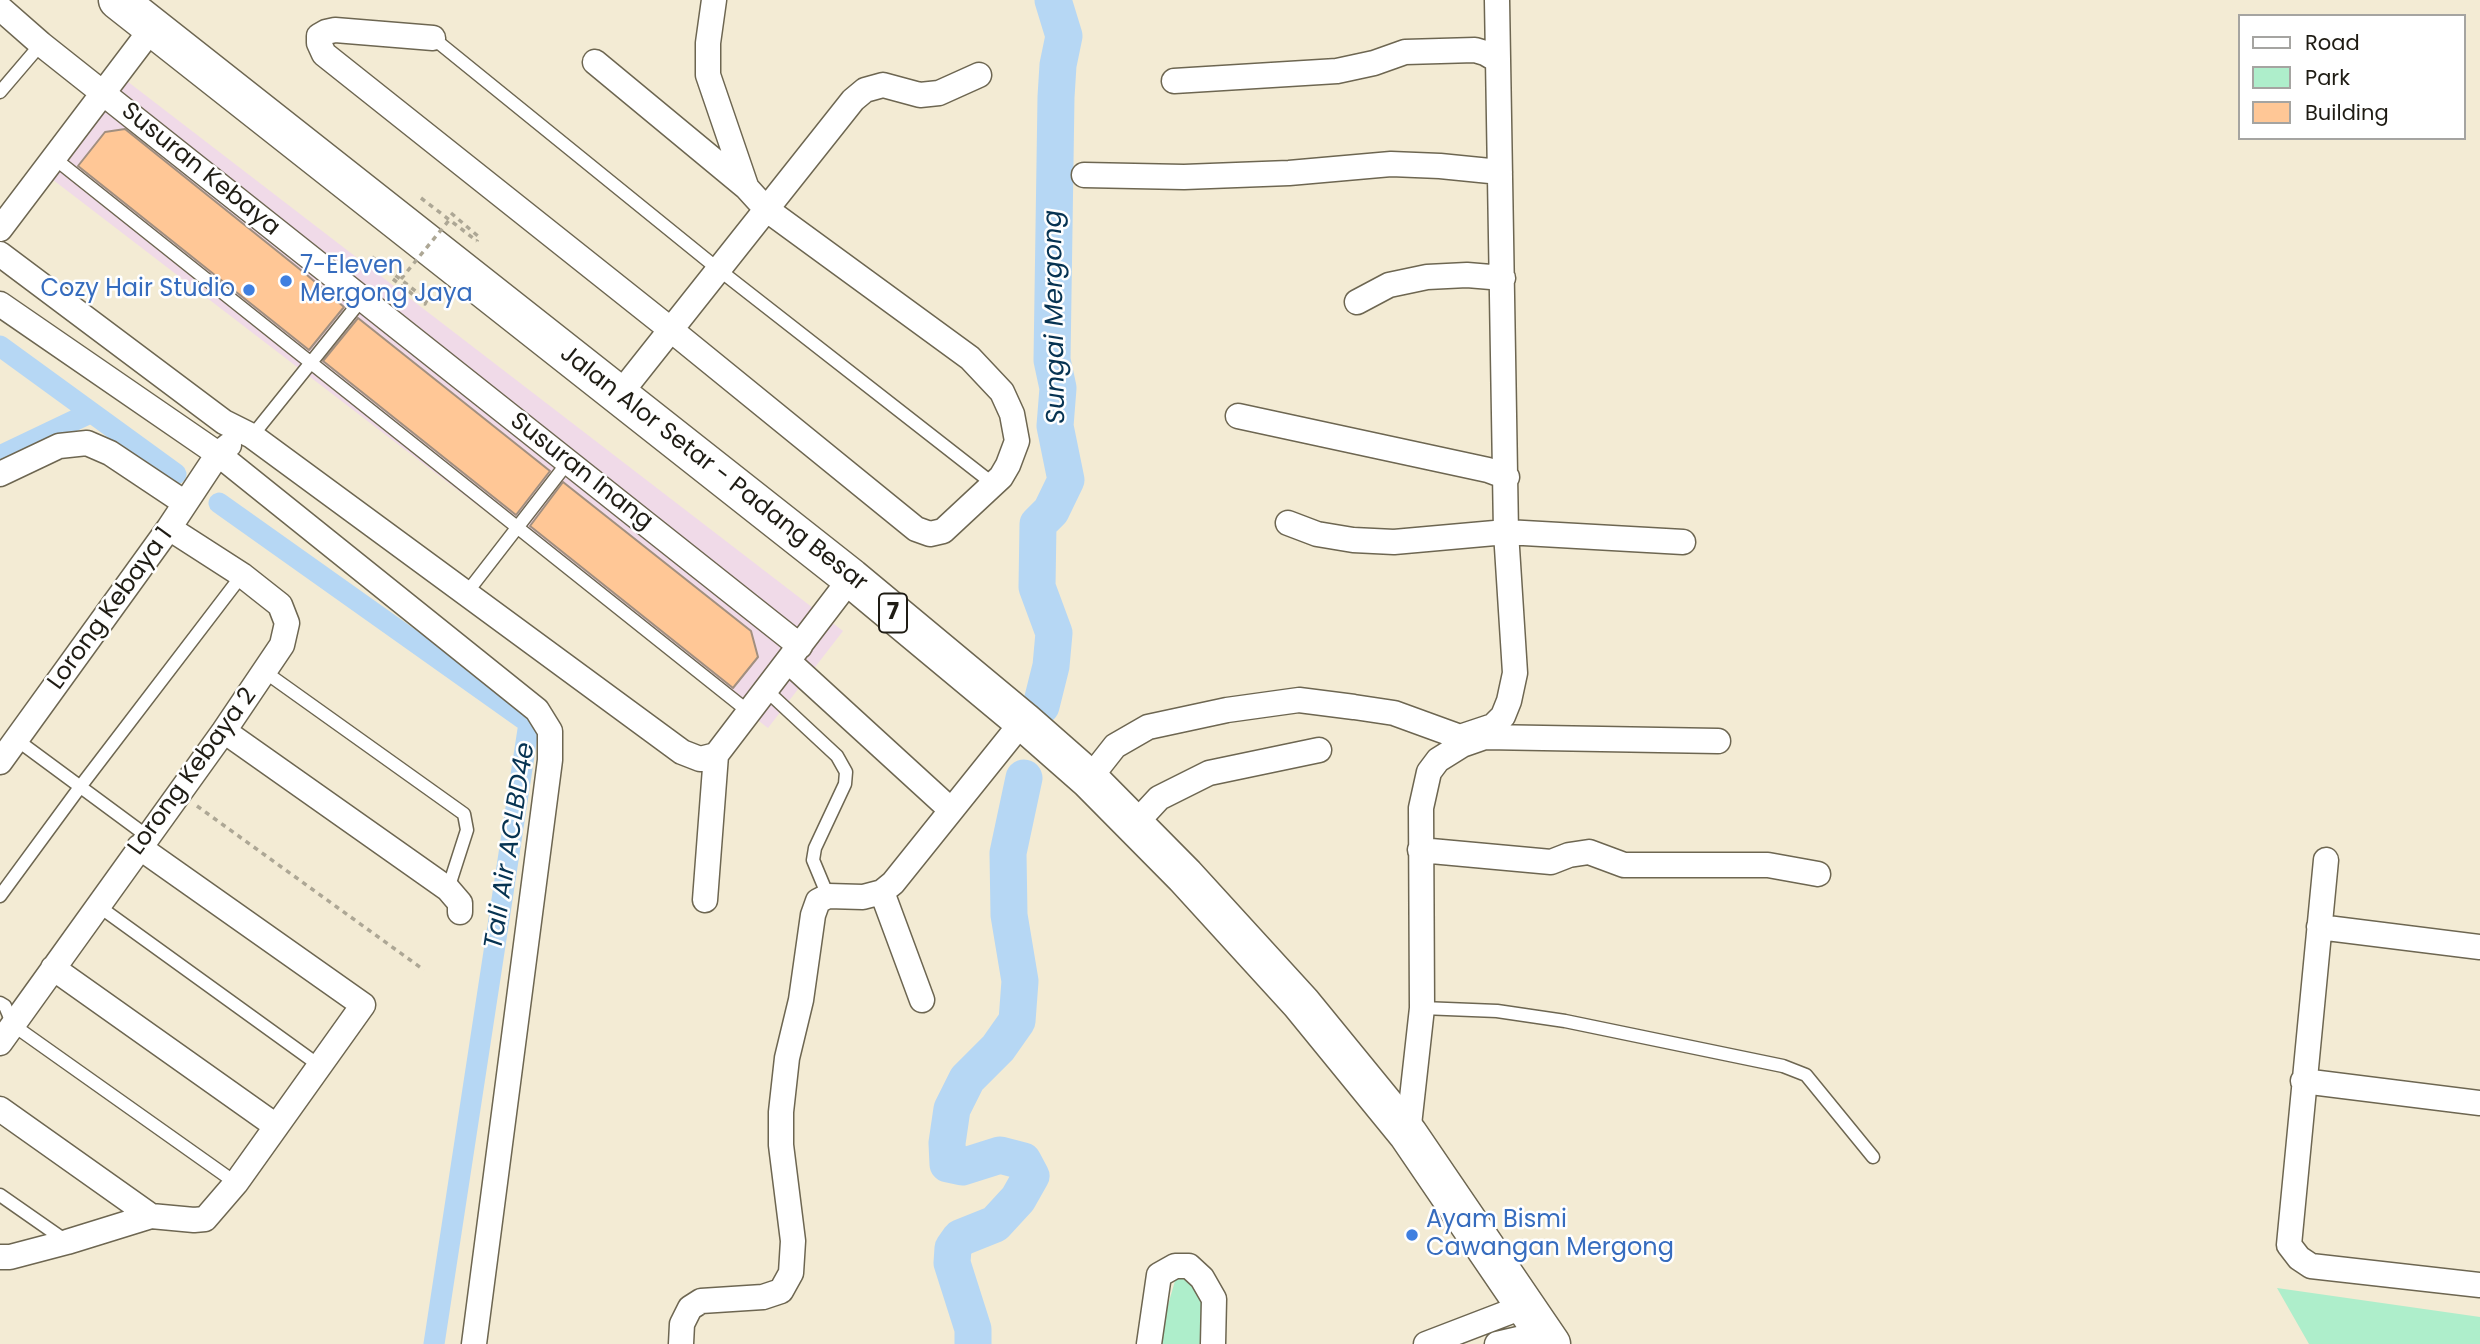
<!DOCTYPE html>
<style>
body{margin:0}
#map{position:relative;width:2480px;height:1344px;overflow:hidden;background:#f3ebd4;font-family:Poppins,sans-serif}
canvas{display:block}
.legend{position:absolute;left:2238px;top:14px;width:228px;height:126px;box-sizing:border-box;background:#fff;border:2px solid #a5a4a1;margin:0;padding:9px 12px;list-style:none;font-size:21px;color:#1f1c14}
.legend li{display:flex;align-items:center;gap:14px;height:35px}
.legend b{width:35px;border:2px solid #a5a4a1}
</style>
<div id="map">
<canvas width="2480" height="1344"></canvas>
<ul class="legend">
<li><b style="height:9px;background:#fff"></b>Road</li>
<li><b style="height:19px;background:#aeeecb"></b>Park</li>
<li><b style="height:19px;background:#ffc796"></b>Building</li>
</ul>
</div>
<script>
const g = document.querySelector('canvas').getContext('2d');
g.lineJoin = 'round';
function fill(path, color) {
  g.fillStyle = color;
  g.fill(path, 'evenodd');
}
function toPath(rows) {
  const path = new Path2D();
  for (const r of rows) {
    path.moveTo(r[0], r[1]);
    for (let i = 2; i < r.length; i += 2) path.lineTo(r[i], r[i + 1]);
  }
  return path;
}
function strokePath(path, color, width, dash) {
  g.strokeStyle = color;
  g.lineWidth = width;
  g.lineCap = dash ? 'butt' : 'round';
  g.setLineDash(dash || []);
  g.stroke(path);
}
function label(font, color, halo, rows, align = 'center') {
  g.font = font + ' Poppins,sans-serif';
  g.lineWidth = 5;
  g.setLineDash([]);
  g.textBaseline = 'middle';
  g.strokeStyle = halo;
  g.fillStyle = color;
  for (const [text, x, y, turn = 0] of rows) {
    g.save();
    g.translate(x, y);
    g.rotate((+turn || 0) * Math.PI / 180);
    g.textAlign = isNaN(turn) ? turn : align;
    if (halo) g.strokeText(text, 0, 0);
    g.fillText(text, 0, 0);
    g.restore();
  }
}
fill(toPath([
 [123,78,843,631,768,728,48,176]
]), '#f0dae8');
fill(toPath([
 [1177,1274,1193,1274,1211,1296,1203,1344,1159,1344,1161,1329],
 [2277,1288,2480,1317,2480,1344,2309,1344]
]), '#aeeecb');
strokePath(toPath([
 [0,346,176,474],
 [0,456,90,413],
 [219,503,529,723,434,1344]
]), '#b6d7f4', 21);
strokePath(toPath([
 [1041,706,1051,666,1054,633,1037,587,1038,524,1051,511,1066,480,1055,426,1058,388,1052,360,1056,97,1058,65,1064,36,1053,0],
 [973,1344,973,1329,952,1263,953,1248,960,1238,995,1224,1018,1199,1031,1176,1023,1161,1000,1155,962,1167,948,1164,947,1143,952,1109,967,1079,998,1048,1017,1021,1020,981,1009,915,1008,853,1024,778]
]), '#b6d7f4', 37);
const building = toPath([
 [125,129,307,275,344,307,309,350,78,166,105,132,125,129],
 [358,318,550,471,516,515,323,361,358,318],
 [563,482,751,631,758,657,733,688,530,526,563,482]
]);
fill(building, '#ffc796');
strokePath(building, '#a18f7f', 2);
const lane = toPath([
 [433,38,718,269,992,483],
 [0,92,41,44],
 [54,158,749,712],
 [252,436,362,299],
 [465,595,568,462],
 [265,672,464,814,467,830,448,889],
 [766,690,837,756,846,772,845,784,815,848,813,860,828,896],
 [17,740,147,836],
 [0,896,80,787,242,575],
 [97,905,320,1066],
 [0,1003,5,1006,13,1025,236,1183],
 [1422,1008,1497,1011,1565,1021,1783,1066,1806,1075,1873,1157],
 [0,1195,66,1241]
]);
const street = toPath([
 [714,0,708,43,708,75,746,186],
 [0,8,41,44,800,646],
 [433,38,335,30,326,32,319,36,319,43,324,54,670,329,916,529,930,534,943,531,1001,477,1008,465,1017,441,1012,414,1002,392,970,358,766,209,746,187,595,62],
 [1174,81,1337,71,1374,63,1405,52,1475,50,1485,53,1497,60],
 [1084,175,1184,177,1289,173,1391,164,1440,166,1500,172],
 [0,229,153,27],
 [0,254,224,422,252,436,682,752,700,759,716,755,851,578],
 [1357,302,1389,285,1427,277,1467,275,1503,278],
 [0,304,218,454,537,710,550,731,550,760,474,1344],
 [619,395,853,100,865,90,883,85,920,95,939,93,979,75],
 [1238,416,1488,470,1507,477],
 [0,474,59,446,87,443,110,453,185,503],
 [1288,523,1317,534,1353,540,1394,542,1506,532,1683,542],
 [788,661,951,810],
 [224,731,448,889,460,903,460,912],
 [0,762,169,528,218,454,229,445],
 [1089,779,1115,746,1148,727,1227,710,1299,700,1354,707,1394,713,1460,737,1493,726,1503,716,1509,701,1515,673,1506,532,1497,0],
 [1134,825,1159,798,1209,773,1319,750],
 [1420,850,1551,862,1569,855,1589,852,1624,865,1768,865,1818,874],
 [2326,860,2289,1245,2299,1258,2311,1266,2480,1285],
 [882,892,922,1000],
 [705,900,716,755],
 [2319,927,2480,947],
 [53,968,276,1126],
 [0,1043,224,731,282,645,287,623,280,605,242,575,169,528],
 [2303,1081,2480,1103],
 [0,1109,151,1216],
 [1408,1134,1422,1008,1421,808,1429,772,1438,760,1462,745,1485,737,1718,741],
 [0,1257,10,1257,67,1242,151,1216,194,1220,205,1219,236,1183,363,1005,139,847],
 [681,1344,682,1324,690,1308,701,1301,763,1297,781,1291,791,1273,793,1241,781,1145,781,1112,787,1058,801,1000,813,915,818,901,828,896,863,897,882,892,893,883,1023,721],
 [1149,1344,1159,1275,1175,1266,1189,1266,1202,1278,1214,1299,1213,1344],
 [1426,1344,1525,1306],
 [1497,1344,1544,1333]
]);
const primary = toPath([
 [118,0,851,578,1023,721,1089,779,1185,876,1301,1003,1408,1134,1551,1344]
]);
strokePath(lane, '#6d6651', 15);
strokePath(street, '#6d6651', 27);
strokePath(primary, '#6d6651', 41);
strokePath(toPath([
 [421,198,477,241],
 [451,213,479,237,477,241],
 [372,257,427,300,425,304,393,279],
 [197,806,424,970]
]), '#ada795', 3.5, [5, 5]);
strokePath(lane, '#fff', 12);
strokePath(street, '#fff', 24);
strokePath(primary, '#fff', 38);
strokePath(toPath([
 [401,279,450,219]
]), '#ada795', 3.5, [5, 5]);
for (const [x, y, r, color] of [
 [286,281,7,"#3f7fe0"],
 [249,290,7,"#3f7fe0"],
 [1412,1235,7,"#3f7fe0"]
]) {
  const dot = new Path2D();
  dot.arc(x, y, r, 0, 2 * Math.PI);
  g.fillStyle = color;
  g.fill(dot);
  strokePath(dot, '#fff', 2.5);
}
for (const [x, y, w] of [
 [893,613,28]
]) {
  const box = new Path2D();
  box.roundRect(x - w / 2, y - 19.5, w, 39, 5);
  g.fillStyle = '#fff';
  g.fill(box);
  strokePath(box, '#1f1c14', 2);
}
label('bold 23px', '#1f1c14', null, [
 ["7",893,613]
]);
label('24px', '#1f1c14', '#fff', [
 ["Susuran Kebaya",200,170,39],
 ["Jalan Alor Setar - Padang Besar",713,469,38],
 ["Susuran Inang",581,472,38],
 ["Lorong Kebaya 1",111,609,-54],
 ["Lorong Kebaya 2",193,772,-54]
]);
label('24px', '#366cbe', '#fff', [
 ["7-Eleven",300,267],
 ["Mergong Jaya",300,295],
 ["Cozy Hair Studio",235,290,"right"],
 ["Ayam Bismi",1426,1221],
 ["Cawangan Mergong",1426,1249]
], 'left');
label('italic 26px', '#063352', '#fff', [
 ["Sungai Mergong",1056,317,-91],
 ["Tali Air ACLBD4e",511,846,-81]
]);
</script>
